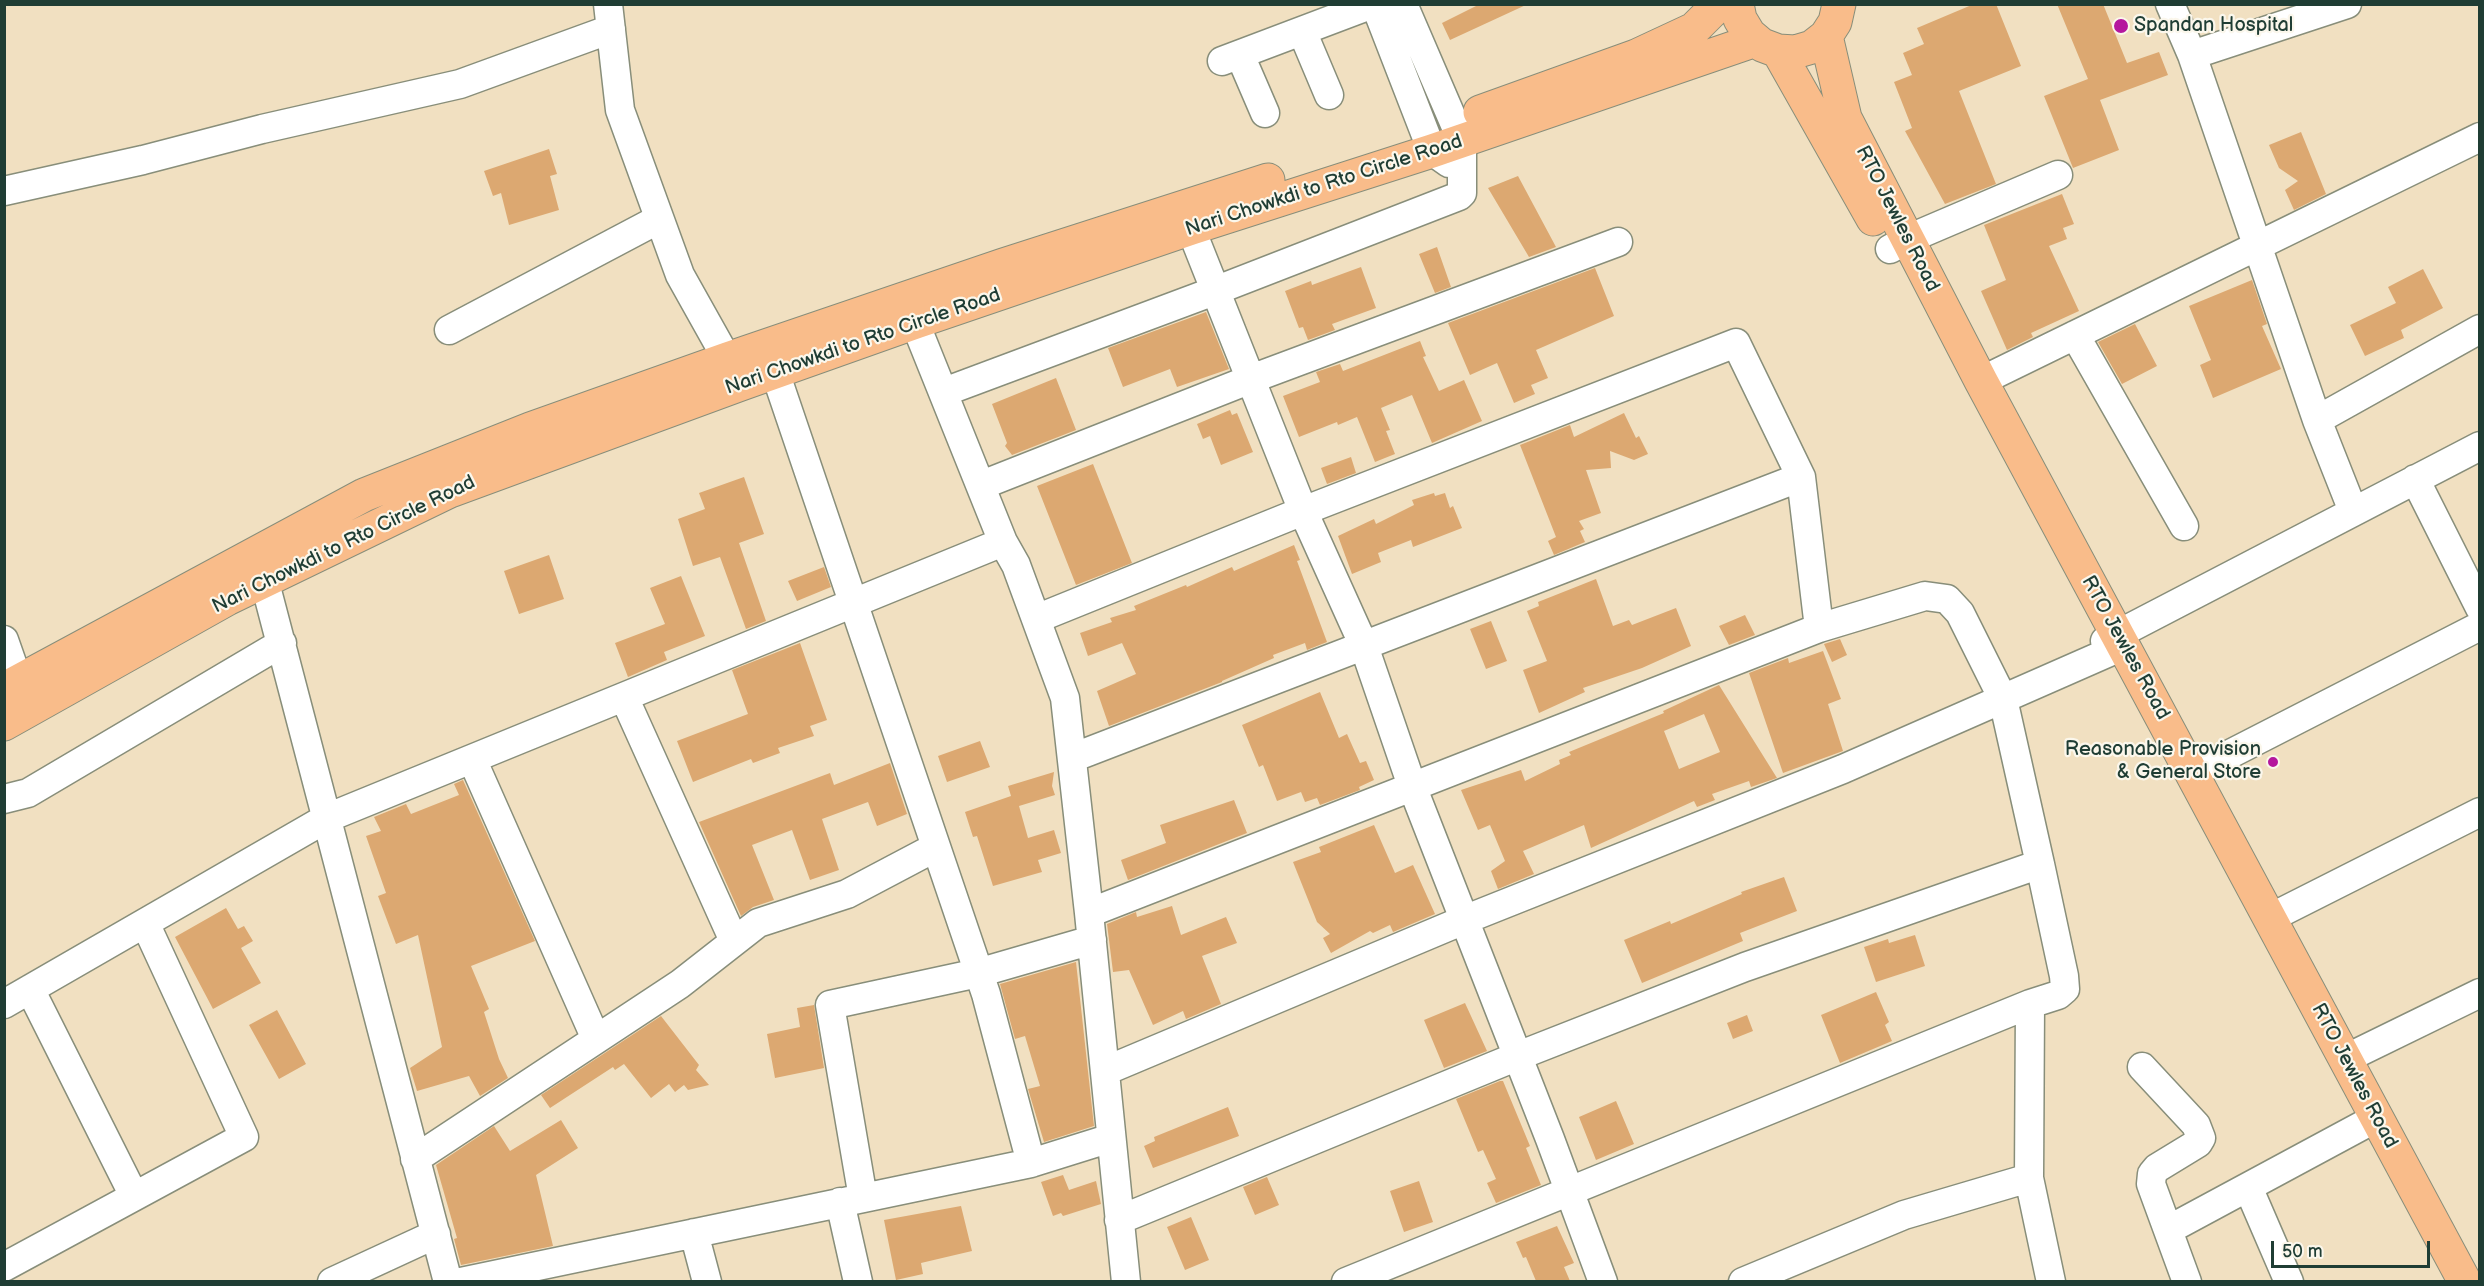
<!DOCTYPE html>
<style>
body{margin:0}
#map{position:relative;width:2484px;height:1286px;overflow:hidden;background:#f1e0c1;font-family:"Balsamiq Sans",sans-serif}
canvas{display:block}
.frame{position:absolute;inset:0;border:6px solid #1f3d34;pointer-events:none}
.scale{position:absolute;left:2271px;top:1241px;width:159px;height:27px;box-sizing:border-box;border:3px solid #1f3d34;border-top:0;padding-left:8px;font-size:18px;line-height:21px;white-space:nowrap;color:#1f3d34;-webkit-text-stroke:4px #fbf7ec;paint-order:stroke}
</style>
<div id="map">
<canvas width="2484" height="1286"></canvas>
<div class="frame"></div>
<div class="scale">50 m</div>
</div>
<script>
const g = document.querySelector('canvas').getContext('2d');
g.lineJoin = 'round';
function fill(path, color) {
  g.fillStyle = color;
  g.fill(path, 'evenodd');
}
function toPath(rows) {
  const path = new Path2D();
  for (const r of rows) {
    path.moveTo(r[0], r[1]);
    for (let i = 2; i < r.length; i += 2) path.lineTo(r[i], r[i + 1]);
  }
  return path;
}
function strokePath(path, color, width, dash) {
  g.strokeStyle = color;
  g.lineWidth = width;
  g.lineCap = dash ? 'butt' : 'round';
  g.setLineDash(dash || []);
  g.stroke(path);
}
function label(font, color, halo, rows, align = 'center') {
  g.font = font + ' "Balsamiq Sans",sans-serif';
  g.lineWidth = 4.5;
  g.setLineDash([]);
  g.textBaseline = 'middle';
  g.strokeStyle = halo;
  g.fillStyle = color;
  for (const [text, x, y, turn = 0] of rows) {
    g.save();
    g.translate(x, y);
    g.rotate((+turn || 0) * Math.PI / 180);
    g.textAlign = isNaN(turn) ? turn : align;
    if (halo) g.strokeText(text, 0, 0);
    g.fillText(text, 0, 0);
    g.restore();
  }
}
fill(toPath([
 [1480,4,1528,4,1450,40,1442,23],
 [1974,4,1996,4,2021,66,1959,91,1996,184,1945,204,1905,131,1912,128,1894,82,1912,75,1903,53,1924,44,1917,28],
 [2057,4,2103,4,2127,63,2159,52,2168,75,2100,100,2119,150,2073,168,2044,96,2088,79],
 [2301,132,2326,194,2294,210,2285,190,2298,181,2279,168,2269,145],
 [549,149,557,174,550,176,559,210,509,225,501,193,493,196,484,171],
 [1518,176,1556,247,1529,257,1488,188],
 [2062,194,2074,224,2063,228,2067,239,2049,246,2079,311,2031,333,2033,337,2007,350,1981,291,2006,280,1984,225],
 [1437,247,1451,287,1435,293,1419,254],
 [1361,267,1376,308,1332,324,1335,330,1308,340,1303,327,1299,328,1285,291,1311,281,1312,285],
 [1595,268,1614,316,1536,350,1548,378,1531,385,1535,394,1514,403,1497,363,1470,375,1448,323],
 [2423,269,2443,308,2401,330,2404,338,2365,356,2350,325,2396,303,2388,287],
 [2252,280,2267,324,2262,326,2281,369,2213,398,2200,365,2211,360,2189,306],
 [1206,312,1229,369,1177,387,1170,369,1123,387,1108,348],
 [2135,324,2157,366,2122,384,2098,342],
 [1420,341,1426,356,1423,357,1439,391,1464,380,1482,421,1432,443,1412,395,1381,408,1390,430,1386,431,1395,454,1375,462,1357,417,1338,425,1337,422,1299,437,1283,396,1320,382,1316,372,1340,364,1343,371],
 [1056,378,1076,430,1012,455,1005,446,1007,443,992,404],
 [1230,410,1232,415,1237,413,1253,452,1221,465,1210,436,1203,439,1197,424],
 [1624,413,1636,438,1639,436,1648,454,1634,460,1610,451,1611,468,1586,470,1601,513,1579,521,1584,529,1580,531,1585,542,1554,555,1548,541,1556,537,1520,445,1570,425,1574,437],
 [1351,457,1356,473,1327,484,1321,468],
 [1093,464,1132,563,1076,585,1037,486],
 [744,477,764,534,739,543,766,621,746,629,720,557,693,566,678,519,705,509,699,493],
 [1434,493,1435,496,1445,493,1450,508,1453,506,1462,528,1413,547,1411,540,1378,553,1381,562,1352,574,1338,536,1374,519,1376,524,1414,505,1412,500],
 [1294,545,1300,560,1297,561,1327,642,1307,650,1305,643,1273,655,1274,658,1222,681,1222,682,1109,726,1097,691,1136,674,1122,643,1088,656,1080,633,1112,622,1110,618,1136,610,1134,606,1186,585,1187,587,1232,567,1234,571],
 [549,555,564,599,519,614,504,571],
 [824,567,831,587,797,601,788,581],
 [681,576,705,636,664,652,667,660,628,677,615,643,665,624,650,588],
 [1596,579,1613,626,1629,620,1632,625,1676,608,1691,646,1642,668,1583,688,1585,692,1539,713,1523,670,1547,661,1527,611,1539,606,1538,602],
 [1745,615,1755,635,1729,645,1719,626],
 [1491,621,1507,661,1486,669,1470,629],
 [1840,639,1847,655,1832,662,1824,644],
 [800,643,827,720,810,726,814,736,778,748,780,753,753,763,751,759,693,782,677,741,748,714,732,670],
 [1823,651,1841,699,1828,704,1843,751,1783,773,1749,673,1788,658,1789,663],
 [1719,685,1777,778,1751,787,1749,781,1712,794,1715,800,1697,807,1694,801,1591,848,1584,825,1523,851,1534,874,1498,889,1491,871,1505,861,1490,825,1478,830,1461,790,1521,770,1525,781,1560,764,1559,760,1571,755,1569,752,1664,713,1663,711],
 [1704,714,1720,752,1679,769,1664,731],
 [1320,692,1339,738,1347,734,1360,763,1366,761,1374,780,1359,787,1360,790,1320,805,1317,798,1305,802,1301,792,1277,801,1263,765,1259,767,1242,725],
 [980,741,990,767,947,782,938,756],
 [890,763,907,814,877,826,868,802,822,819,839,870,810,880,792,830,752,845,774,900,753,907,741,916,699,822,830,773,834,785],
 [1054,772,1052,786,1055,795,1019,806,1028,838,1054,830,1061,853,1038,860,1042,872,993,886,977,836,973,837,965,812,1011,796,1008,786],
 [463,780,535,941,471,966,489,1009,484,1012,499,1059,508,1078,480,1096,469,1076,417,1091,410,1068,442,1047,418,935,396,944,378,896,386,893,366,836,381,831,374,817,406,804,411,814,459,795,454,784],
 [1234,800,1247,833,1128,880,1121,860,1166,843,1160,825],
 [1374,825,1395,873,1413,865,1435,914,1393,932,1390,925,1373,933,1370,931,1331,953,1323,938,1330,934,1317,922,1293,862,1321,852,1319,847],
 [1784,877,1797,911,1740,933,1743,941,1642,983,1624,940,1670,921,1671,924,1742,894,1741,892],
 [1172,906,1181,935,1226,917,1237,943,1202,956,1221,1004,1186,1019,1183,1011,1153,1025,1129,970,1113,972,1107,924,1136,912,1137,917],
 [226,908,238,929,244,926,253,941,241,948,261,983,213,1009,175,937],
 [1915,935,1925,966,1876,982,1864,947,1888,939,1889,943],
 [1076,962,1094,1126,1044,1142,1028,1089,1040,1086,1025,1036,1015,1039,1000,984],
 [1876,992,1889,1022,1885,1025,1892,1041,1840,1063,1821,1015],
 [1465,1003,1487,1051,1444,1068,1424,1020],
 [814,1005,824,1068,775,1078,767,1034,800,1027,797,1008],
 [277,1010,306,1064,279,1079,249,1025],
 [1747,1015,1753,1031,1733,1039,1727,1023],
 [661,1016,699,1065,696,1070,709,1085,688,1090,684,1085,675,1092,669,1084,651,1098,624,1064,615,1070,613,1067,550,1108,541,1095],
 [1500,1081,1503,1081,1530,1146,1526,1148,1541,1185,1496,1203,1487,1183,1496,1179,1483,1150,1478,1152,1456,1099],
 [1616,1101,1634,1144,1596,1160,1579,1117],
 [1228,1107,1239,1136,1153,1168,1144,1146,1155,1141,1154,1137],
 [561,1120,578,1148,536,1175,553,1246,461,1265,454,1239,457,1238,436,1165,494,1126,510,1151],
 [1063,1175,1069,1190,1096,1181,1101,1204,1063,1216,1061,1213,1053,1216,1041,1182],
 [1267,1177,1279,1205,1255,1215,1243,1187],
 [1419,1181,1433,1222,1404,1232,1390,1191],
 [961,1206,972,1251,921,1263,923,1274,896,1280,884,1220],
 [1191,1217,1209,1260,1185,1270,1167,1227],
 [1557,1226,1574,1263,1564,1267,1570,1281,1536,1281,1526,1257,1523,1258,1516,1242]
]), '#dca871');
const minor = toPath([
 [608,4,620,110,680,275,727,359],
 [1375,4,1432,151,1449,163],
 [2170,4,2192,55,2317,420,2353,511],
 [1302,31,1329,95],
 [1240,55,1265,113],
 [2192,55,2347,4],
 [1222,61,1373,4],
 [4,191,143,160,262,129,460,84,611,29],
 [1183,209,1303,511,1364,646,1412,786,1550,1139,1603,1282],
 [1890,249,1908,239,2058,175],
 [907,303,1003,542,1016,565,1065,698,1089,913,1126,1282],
 [449,330,659,219],
 [2075,335,2184,526],
 [775,372,986,994,1031,1163,1111,1138],
 [1981,381,2480,137],
 [944,392,1217,290,1459,196,1462,193,1462,141,1403,4],
 [2317,420,2480,329],
 [2415,479,2480,608],
 [982,485,1251,379,1618,242],
 [259,560,448,1282],
 [1036,619,1303,511,1736,343,1801,477,1072,758],
 [4,640,25,700],
 [2105,641,2480,446],
 [624,697,734,941],
 [472,759,596,1039],
 [2193,773,2480,626],
 [4,799,28,793,282,643],
 [1089,913,1819,628,1801,477],
 [2270,918,2480,812],
 [30,989,134,1196],
 [4,1004,327,818,1003,542],
 [2030,1004,2058,995,2065,989,2064,976,2040,864],
 [2345,1059,2480,993],
 [2142,1067,2196,1125,2201,1138,2198,1143,2157,1168,2152,1174,2151,1184,2187,1282],
 [1105,1071,1464,920,1843,769,2123,646],
 [415,1159,680,984,758,923,847,894,936,847],
 [2029,1178,2051,1282],
 [2248,1187,2289,1282],
 [863,1198,830,1005,978,973,1092,940],
 [840,1202,858,1282],
 [1119,1220,1518,1056,1745,967,2040,864,2003,699,1960,613,1947,599,1925,596,1819,628],
 [2168,1230,2363,1125],
 [694,1233,707,1282],
 [4,1267,244,1137,145,923],
 [332,1282,436,1234],
 [461,1282,1031,1163],
 [1346,1282,2030,1004,2029,1178,1904,1215,1743,1282]
]);
const highway = toPath([
 [1737,4,1740,19,1749,34,1762,45,1778,51,1795,52,1812,47,1826,36,1835,22,1839,4],
 [1826,36,1845,118,1981,381,2465,1282],
 [1778,51,1873,219],
 [1480,112,1636,56,1694,29,1719,4],
 [4,689,364,495,530,429,727,359,1003,265,1268,180],
 [4,724,227,599,450,491,741,384,916,322,1192,228,1432,151,1756,40]
]);
strokePath(minor, '#888e7a', 31);
strokePath(highway, '#888e7a', 35);
strokePath(minor, '#fff', 28);
strokePath(highway, '#f9bc8a', 33);
for (const [x, y, r, color] of [
 [2121,26,8,"#b5179e"],
 [2273,762,6,"#b5179e"]
]) {
  const dot = new Path2D();
  dot.arc(x, y, r, 0, 2 * Math.PI);
  g.fillStyle = color;
  g.fill(dot);
  strokePath(dot, '#fbf7ec', 2);
}
label('20px', '#1f3d34', '#fbf7ec', [
 ["Spandan Hospital",2134,26],
 ["Reasonable Provision",2261,750,"right"],
 ["& General Store",2261,773,"right"]
], 'left');
label('20px', '#1f3d34', '#fbf7ec', [
 ["Nari Chowkdi to Rto Circle Road",1324,186,-18],
 ["RTO Jewles Road",1897,219,63],
 ["Nari Chowkdi to Rto Circle Road",863,342,-19],
 ["Nari Chowkdi to Rto Circle Road",344,545,-26],
 ["RTO Jewles Road",2125,648,61],
 ["RTO Jewles Road",2354,1076,62]
]);
</script>
